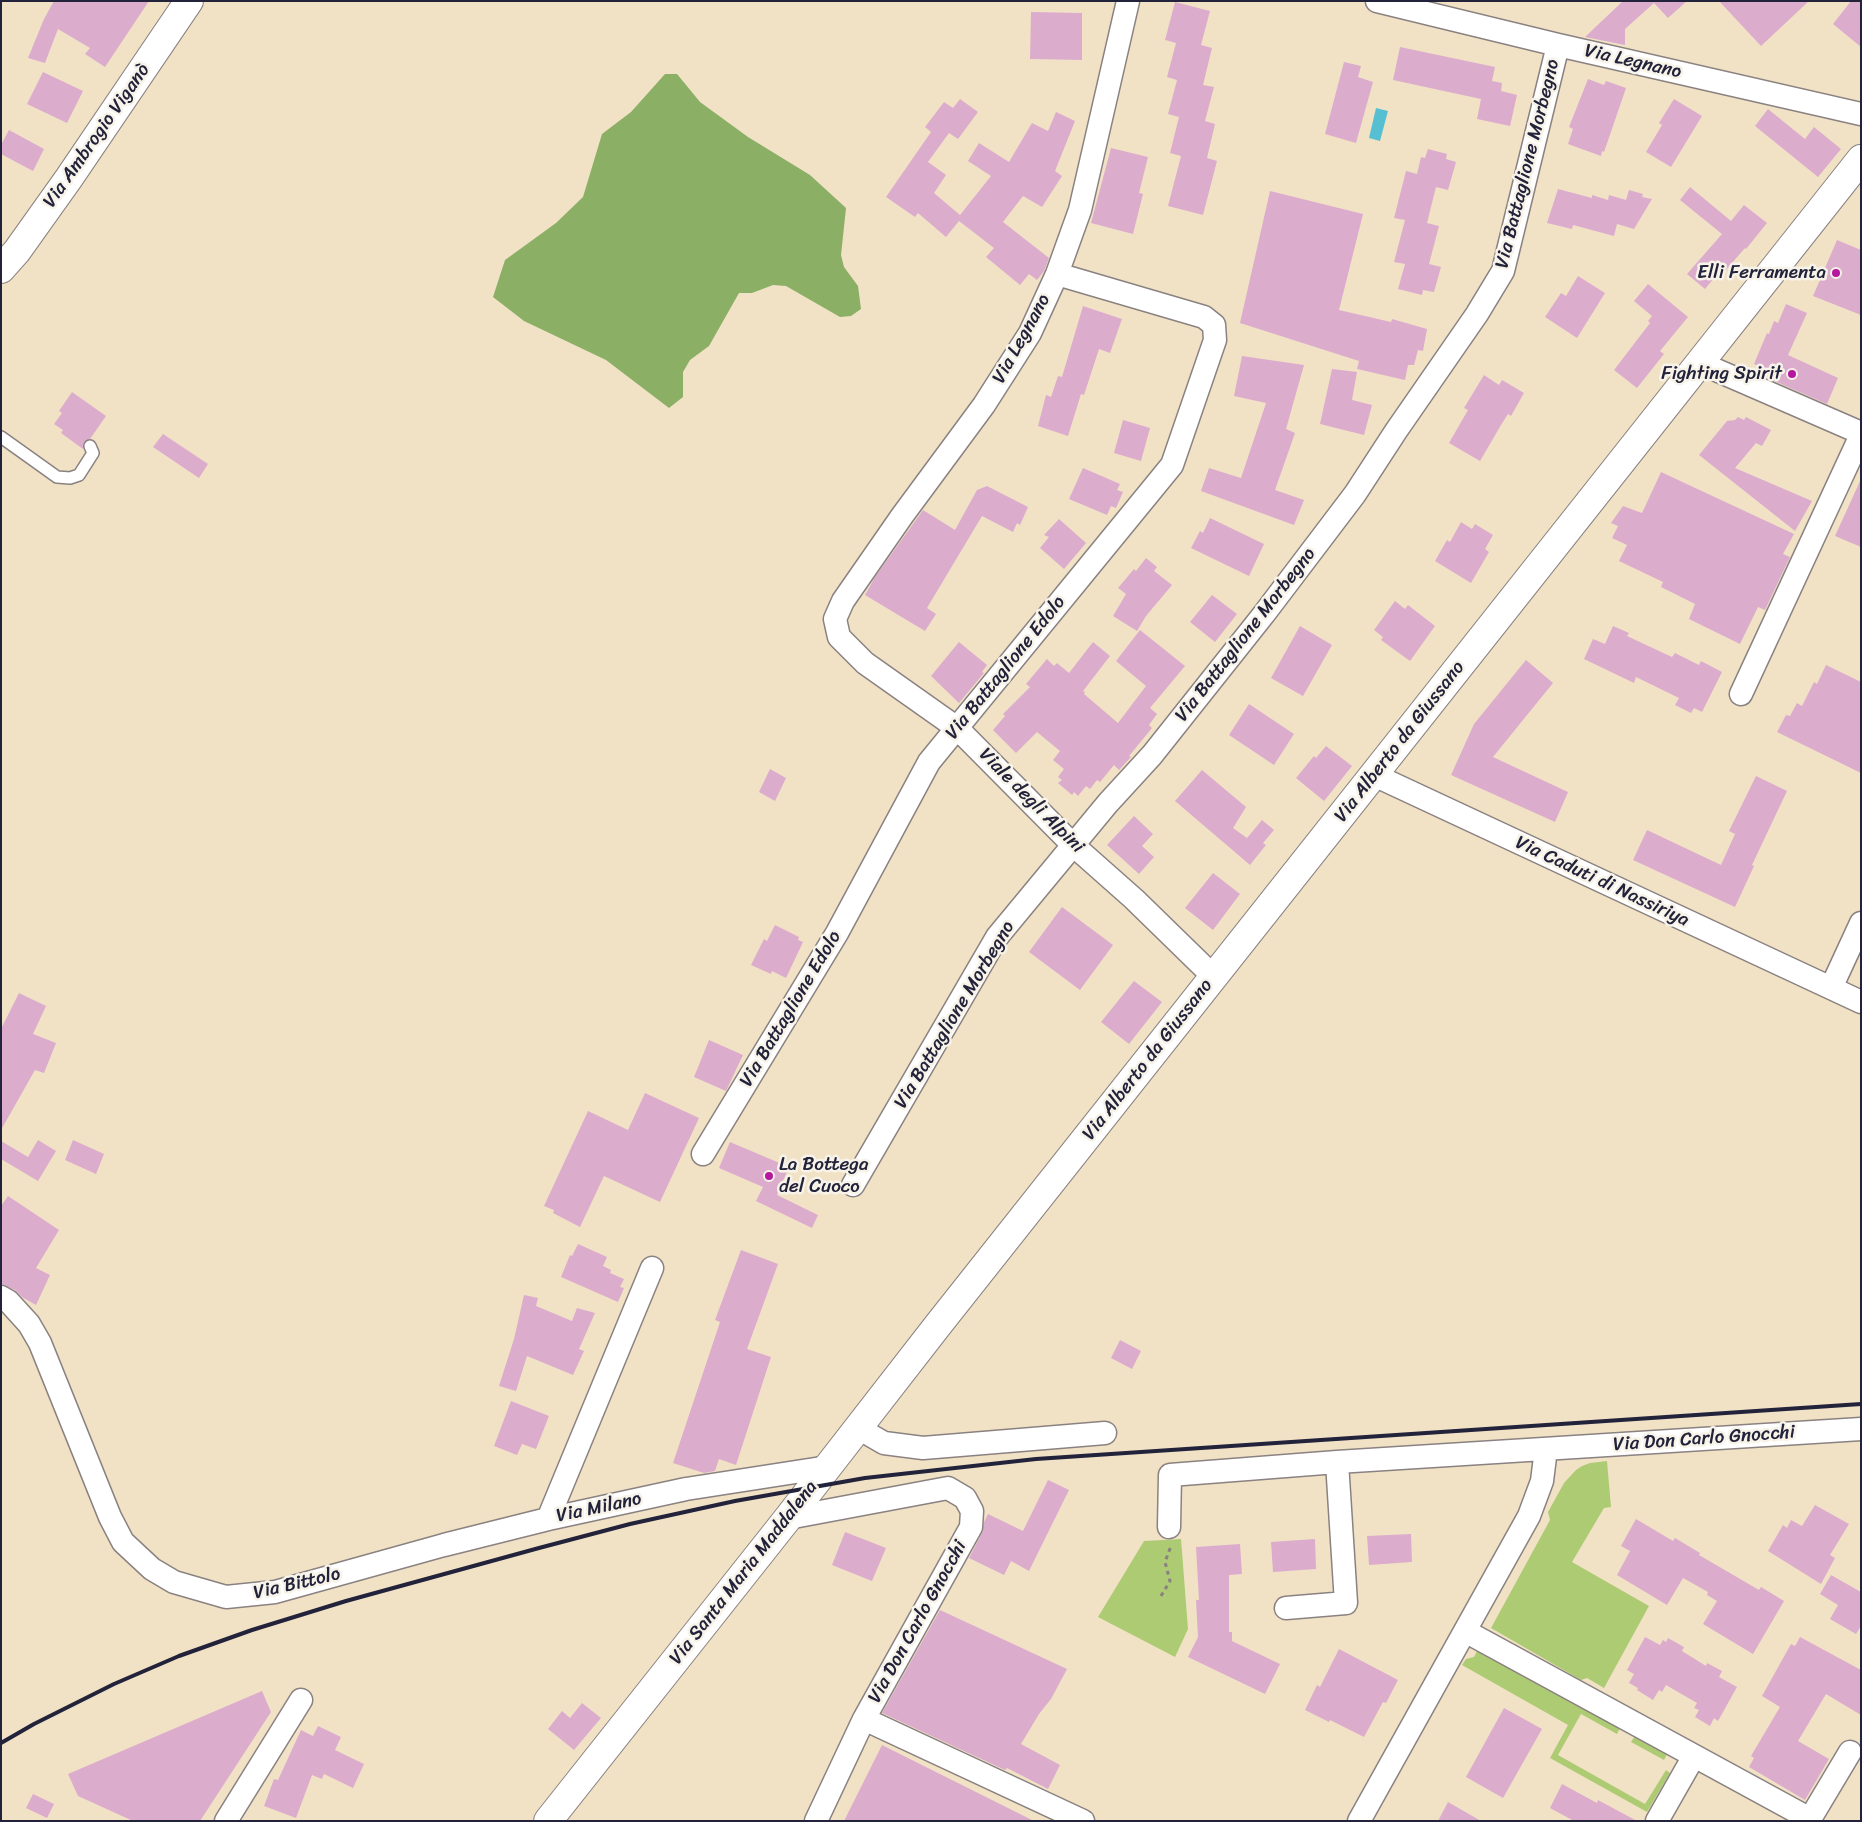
<!DOCTYPE html>
<meta charset="utf-8">
<style>
body{margin:0}
#map{position:relative;width:1862px;height:1822px;overflow:hidden;background:#f1e2c6;font-family:Sriracha,sans-serif}
canvas{display:block}
.frame{position:absolute;inset:0;border:2px solid #22223b;pointer-events:none}
</style>
<div id="map">
<canvas width="1862" height="1822"></canvas>
<div class="frame"></div>
</div>
<script>
const g = document.querySelector('canvas').getContext('2d');
g.lineJoin = 'round';
function fill(path, color) {
  g.fillStyle = color;
  g.fill(path, 'evenodd');
}
function toPath(rows) {
  const path = new Path2D();
  for (const r of rows) {
    path.moveTo(r[0], r[1]);
    for (let i = 2; i < r.length; i += 2) path.lineTo(r[i], r[i + 1]);
  }
  return path;
}
function strokePath(path, color, width, dash) {
  g.strokeStyle = color;
  g.lineWidth = width;
  g.lineCap = dash ? 'butt' : 'round';
  g.setLineDash(dash || []);
  g.stroke(path);
}
function label(font, color, halo, rows, align = 'center') {
  g.font = font + ' Sriracha,sans-serif';
  g.lineWidth = 5;
  g.setLineDash([]);
  g.textBaseline = 'middle';
  g.strokeStyle = halo;
  g.fillStyle = color;
  for (const [text, x, y, turn = 0] of rows) {
    g.save();
    g.translate(x, y);
    g.rotate((+turn || 0) * Math.PI / 180);
    g.textAlign = isNaN(turn) ? turn : align;
    if (halo) g.strokeText(text, 0, 0);
    g.fillText(text, 0, 0);
    g.restore();
  }
}
fill(toPath([
 [1607,1461,1611,1507,1604,1508,1572,1562,1649,1606,1604,1688,1587,1678,1581,1680,1491,1628,1550,1520,1548,1512,1564,1483,1576,1470,1582,1466,1590,1463],
 [1181,1539,1188,1629,1175,1657,1098,1617,1144,1541],
 [1478,1649,1620,1728,1617,1734,1581,1714,1558,1755,1645,1804,1666,1770,1670,1773,1647,1812,1550,1758,1568,1725,1462,1665,1466,1659,1474,1657],
 [1635,1736,1667,1754,1664,1760,1631,1742]
]), '#adcb73');
fill(toPath([
 [665,74,677,74,700,102,748,137,810,175,846,208,841,255,844,267,858,286,861,309,851,316,840,317,786,286,773,285,752,293,739,293,709,346,690,360,683,372,683,397,669,408,606,360,524,321,493,297,505,260,556,223,583,197,602,134,631,112]
]), '#8aaf65');
fill(toPath([
 [1376,108,1388,111,1380,141,1369,138]
]), '#56c0d2');
fill(toPath([
 [54,1,149,1,105,67,85,54,90,48,58,29,45,63,28,58,44,19],
 [1623,1,1687,1,1668,18,1654,3,1625,29,1625,45,1585,37],
 [1719,1,1809,1,1761,46],
 [1851,1,1861,1,1861,47,1833,24],
 [1175,2,1210,11,1201,45,1212,48,1203,85,1214,87,1205,121,1215,124,1207,158,1217,161,1203,215,1168,206,1181,156,1170,153,1179,117,1168,114,1177,80,1167,77,1176,43,1165,40],
 [1031,12,1082,13,1082,60,1030,59],
 [1400,47,1495,67,1492,81,1502,83,1501,91,1517,95,1510,126,1477,119,1481,99,1393,80],
 [1344,62,1361,66,1358,77,1373,82,1356,143,1325,134],
 [43,72,83,91,67,123,27,104],
 [1588,79,1604,85,1606,81,1626,88,1604,152,1602,151,1601,156,1568,144,1573,129,1569,127],
 [960,99,978,112,958,139,949,133,928,162,946,175,934,193,960,215,991,176,968,161,979,143,1009,162,1032,123,1048,131,1056,112,1075,121,1055,171,1062,176,1042,207,1023,196,1003,222,1049,258,1044,271,1037,280,1029,274,1020,285,986,257,994,248,959,221,946,237,918,213,915,217,886,197,931,132,925,127,944,102,953,108],
 [1674,99,1702,116,1671,167,1646,152,1662,125,1659,123],
 [1768,109,1805,139,1814,127,1841,149,1818,177,1755,126],
 [9,130,44,149,33,171,1,154,1,145],
 [1111,148,1148,157,1139,193,1143,194,1133,234,1091,223],
 [1428,149,1447,154,1446,159,1456,162,1448,190,1436,187,1427,223,1439,226,1429,264,1441,267,1434,292,1423,290,1422,295,1398,289,1405,264,1394,262,1405,220,1394,218,1406,171,1417,174,1421,157,1425,158],
 [1690,187,1731,221,1744,205,1767,223,1746,249,1745,248,1717,280,1714,278,1705,289,1687,274,1722,234,1680,200],
 [1558,189,1592,198,1592,195,1608,200,1609,195,1626,200,1629,190,1643,194,1642,197,1652,199,1634,229,1617,224,1614,236,1573,225,1572,229,1547,223],
 [1270,191,1363,214,1339,310,1391,322,1392,319,1427,329,1423,351,1418,350,1414,365,1408,365,1405,380,1357,369,1359,361,1240,323],
 [1837,240,1861,250,1861,315,1813,296],
 [1578,276,1605,293,1577,338,1545,317,1561,293,1566,296],
 [1648,284,1688,317,1660,351,1664,354,1637,388,1614,370,1650,323,1648,321,1652,316,1634,301],
 [1786,304,1807,313,1788,355,1838,378,1827,404,1772,380,1775,373,1754,364,1767,333,1769,334,1774,321,1778,323],
 [1083,306,1122,319,1110,353,1099,349,1084,395,1081,394,1068,436,1038,426,1046,395,1051,397,1058,376,1062,377],
 [1242,356,1304,365,1286,429,1295,433,1275,490,1304,500,1294,525,1201,491,1209,468,1241,478,1266,403,1234,396],
 [1332,369,1357,372,1352,400,1372,405,1364,435,1320,424],
 [1484,375,1499,385,1502,380,1524,393,1511,416,1508,414,1501,425,1480,461,1449,443,1468,410,1464,408],
 [72,392,106,416,90,439,84,442,83,449,61,433,63,430,54,424,62,413,59,411],
 [1738,417,1744,420,1746,417,1771,430,1762,446,1756,443,1735,468,1812,501,1795,531,1699,455,1727,421,1735,420],
 [1123,420,1150,428,1141,461,1114,453],
 [163,434,208,464,199,478,153,447],
 [1083,468,1120,484,1117,490,1123,492,1116,508,1111,506,1107,515,1069,499],
 [1661,472,1794,534,1783,554,1790,557,1765,610,1758,607,1740,644,1689,619,1695,604,1661,587,1663,582,1619,561,1627,545,1612,538,1618,526,1611,523,1623,506,1642,513],
 [1861,479,1861,547,1835,536],
 [987,486,1028,507,1020,525,1017,523,1013,532,982,516,927,608,936,614,925,631,865,595,875,577,923,510,955,530,977,490],
 [1210,518,1264,544,1249,576,1191,548,1200,531,1203,533],
 [1059,519,1086,543,1064,569,1040,548,1049,537,1044,535],
 [1461,522,1472,529,1475,524,1493,535,1485,549,1489,552,1471,583,1435,561,1447,540,1450,542],
 [1146,558,1157,567,1154,571,1172,585,1146,616,1137,631,1113,616,1126,594,1118,588,1134,569,1136,571],
 [1212,595,1237,614,1215,642,1190,622],
 [1395,601,1405,609,1408,605,1435,626,1410,661,1381,640,1383,637,1374,630],
 [1300,626,1332,645,1303,696,1271,678],
 [1613,626,1629,633,1627,636,1672,657,1675,653,1699,665,1701,661,1722,672,1702,712,1694,708,1691,713,1675,705,1679,698,1636,677,1634,683,1584,659,1593,639,1605,644],
 [1140,630,1185,666,1150,708,1157,714,1149,725,1152,728,1129,756,1131,757,1119,770,1114,765,1100,782,1097,780,1090,789,1086,786,1078,796,1074,792,1072,795,1058,783,1062,780,1058,777,1064,769,1053,760,1060,751,1037,732,1016,753,993,730,1005,716,1003,714,1030,687,1026,684,1047,659,1054,666,1057,663,1069,673,1093,642,1110,656,1083,691,1085,692,1084,694,1118,723,1146,686,1116,661],
 [959,642,987,665,982,672,984,673,959,703,931,676],
 [1526,660,1553,683,1493,757,1568,792,1555,822,1451,775,1474,724],
 [1826,665,1861,682,1861,773,1777,732,1786,715,1790,716,1797,703,1802,706,1814,682,1817,684],
 [1249,704,1294,734,1274,765,1229,735],
 [1326,746,1352,766,1324,801,1296,778,1314,756,1316,758],
 [770,769,786,778,775,801,759,792],
 [1202,770,1246,807,1233,828,1247,838,1262,820,1274,830,1263,843,1266,845,1250,865,1175,801],
 [1756,776,1787,791,1752,865,1754,866,1735,907,1633,860,1647,830,1721,865,1735,834,1729,831],
 [1134,816,1153,834,1142,846,1154,857,1139,874,1107,845],
 [1213,873,1240,894,1213,930,1185,908],
 [1062,907,1113,945,1080,990,1029,952],
 [775,925,799,937,798,940,803,942,786,978,772,971,771,974,751,965,764,939,767,941],
 [1134,981,1162,1002,1129,1044,1101,1022],
 [19,993,46,1006,33,1034,56,1043,44,1073,35,1070,1,1130,1,1029],
 [709,1040,743,1055,726,1091,694,1077],
 [645,1093,699,1118,660,1202,604,1176,580,1227,553,1213,554,1210,544,1206,588,1111,628,1130],
 [38,1140,56,1151,38,1181,1,1159,1,1141,28,1157],
 [73,1140,104,1154,96,1174,65,1160],
 [730,1142,789,1167,777,1195,818,1215,812,1228,756,1201,763,1187,719,1168],
 [8,1196,59,1230,36,1268,50,1275,36,1305,22,1297,15,1290,1,1284,1,1206],
 [578,1244,607,1257,603,1266,611,1270,610,1273,624,1279,620,1287,624,1288,618,1302,561,1277,570,1255,572,1256],
 [741,1250,778,1264,747,1349,771,1357,736,1465,719,1459,715,1471,704,1473,673,1463,720,1322,715,1320],
 [524,1295,538,1298,536,1306,572,1321,577,1308,595,1313,579,1349,584,1351,573,1375,527,1356,516,1391,499,1386,514,1339],
 [1120,1340,1141,1351,1132,1369,1111,1358],
 [511,1401,549,1416,536,1449,522,1444,517,1455,494,1446],
 [1048,1480,1069,1490,1029,1571,1011,1561,1004,1575,969,1558,982,1533,984,1522,988,1514,1023,1531],
 [1815,1505,1849,1524,1830,1555,1835,1558,1821,1584,1768,1551,1783,1525,1787,1528,1791,1520,1802,1526],
 [1636,1519,1673,1541,1675,1538,1700,1553,1699,1555,1759,1590,1761,1587,1784,1601,1753,1654,1703,1624,1717,1601,1707,1595,1708,1592,1683,1578,1667,1605,1617,1575,1630,1551,1621,1546],
 [845,1532,886,1548,872,1581,832,1565],
 [1411,1534,1412,1562,1369,1565,1367,1536],
 [1315,1539,1316,1569,1273,1572,1271,1542],
 [1240,1544,1242,1574,1229,1575,1229,1632,1232,1632,1232,1641,1280,1664,1265,1694,1188,1657,1198,1637,1196,1600,1199,1600,1196,1547],
 [1831,1575,1861,1592,1861,1626,1856,1634,1830,1619,1838,1605,1820,1594],
 [940,1610,1067,1669,1051,1699,1039,1714,1021,1744,1060,1765,1048,1789,1007,1768,1005,1770,882,1713],
 [1645,1637,1660,1645,1663,1640,1666,1642,1668,1638,1684,1647,1682,1651,1706,1666,1707,1663,1722,1671,1719,1677,1737,1687,1718,1721,1714,1718,1710,1726,1695,1717,1699,1710,1694,1708,1697,1703,1666,1685,1662,1692,1659,1690,1653,1700,1637,1690,1638,1688,1629,1683,1634,1674,1627,1670],
 [1800,1637,1861,1670,1861,1715,1826,1694,1798,1741,1829,1759,1805,1800,1749,1767,1754,1758,1751,1756,1780,1707,1762,1696,1791,1644,1795,1646],
 [1339,1649,1398,1680,1386,1703,1383,1702,1364,1737,1330,1720,1329,1722,1305,1710,1317,1685,1320,1687],
 [262,1691,271,1712,200,1821,133,1821,78,1796,68,1774],
 [582,1703,601,1718,574,1750,548,1729,562,1711,570,1718],
 [1504,1708,1542,1729,1503,1798,1466,1777],
 [318,1726,341,1737,335,1750,364,1764,353,1788,324,1774,322,1779,312,1775,296,1818,264,1806,274,1779,278,1780,301,1730,313,1736],
 [882,1745,1034,1821,844,1821],
 [1562,1784,1597,1803,1598,1800,1637,1821,1574,1821,1550,1808],
 [33,1794,54,1804,47,1818,26,1808],
 [1448,1802,1481,1821,1438,1821]
]), '#dcaccd');
const service = toPath([
 [1,437,57,477,70,478,79,475,93,453,90,446]
]);
const minor = toPath([
 [1128,1,1080,210,1057,274,1030,333,984,405,902,516,843,601,835,619,839,637,865,663,957,728,1073,845,1134,899,1214,977],
 [1377,1,1558,45,1861,114],
 [1700,363,1861,433],
 [1741,694,1861,435],
 [1374,775,1861,1002],
 [1831,988,1861,923],
 [703,1154,837,933,929,762,1172,465,1215,340,1214,325,1204,317,1057,274],
 [853,1185,997,937,1108,803,1152,755,1264,614,1355,494,1396,431,1477,314,1503,271,1558,45],
 [1,1297,8,1301,29,1324,40,1343,110,1517,123,1542,152,1569,174,1582,226,1597,275,1592,444,1545,548,1519,686,1489,828,1467],
 [858,1428,884,1443,923,1448,1105,1433],
 [788,1518,948,1488,965,1498,972,1511,971,1527,864,1719,1083,1821],
 [548,1519,652,1268],
 [1169,1527,1170,1475,1337,1462,1861,1429],
 [1286,1608,1346,1603,1337,1462],
 [1465,1631,1810,1819,1850,1752],
 [226,1821,301,1700],
 [816,1821,864,1719],
 [1359,1821,1529,1516,1542,1481,1546,1449],
 [1657,1821,1694,1756]
]);
const tertiary = toPath([
 [548,1821,788,1518,938,1325,1861,159]
]);
const secondary = toPath([
 [1,269,17,251,69,178,189,1]
]);
strokePath(service, '#8a8280', 14);
strokePath(minor, '#8a8280', 25);
strokePath(tertiary, '#8a8280', 30);
strokePath(secondary, '#8a8280', 30);
strokePath(toPath([
 [1161,1596,1170,1581,1165,1562,1171,1546]
]), '#8a8280', 3, [4, 4]);
strokePath(service, '#fff', 11);
strokePath(minor, '#fff', 22);
strokePath(tertiary, '#fff', 28);
strokePath(secondary, '#fff', 28);
strokePath(toPath([
 [1,1743,34,1724,114,1684,179,1656,252,1630,346,1601,539,1548,630,1524,735,1501,865,1478,1036,1459,1861,1404]
]), '#22223b', 4);
for (const [x, y, r, color] of [
 [1836,273,5,"#b5179e"],
 [1792,374,5,"#b5179e"],
 [769,1176,5,"#b5179e"]
]) {
  const dot = new Path2D();
  dot.arc(x, y, r, 0, 2 * Math.PI);
  g.fillStyle = color;
  g.fill(dot);
  strokePath(dot, '#f7f3e8', 2);
}
label('19px', '#22223b', '#f7f3e8', [
 ["Via Legnano",1633,62,13],
 ["Via Ambrogio Viganò",97,136,-55],
 ["Via Battaglione Morbegno",1528,164,-76],
 ["Via Legnano",1022,339,-61],
 ["Via Battaglione Morbegno",1246,635,-52],
 ["Via Battaglione Edolo",1006,668,-51],
 ["Via Alberto da Giussano",1400,742,-52],
 ["Viale degli Alpini",1031,801,45],
 ["Via Caduti di Nassiriya",1602,882,25],
 ["Via Battaglione Edolo",791,1009,-59],
 ["Via Battaglione Morbegno",955,1015,-59],
 ["Via Alberto da Giussano",1148,1060,-52],
 ["Via Don Carlo Gnocchi",1704,1439,-4],
 ["Via Milano",599,1508,-12],
 ["Via Santa Maria Maddalena",744,1573,-52],
 ["Via Bittolo",297,1584,-13],
 ["Via Don Carlo Gnocchi",918,1622,-61]
]);
label('19px', '#22223b', '#f7f3e8', [
 ["Elli Ferramenta",1826,273],
 ["Fighting Spirit",1782,374],
 ["La Bottega",779,1165,"left"],
 ["del Cuoco",779,1187,"left"]
], 'right');
</script>
